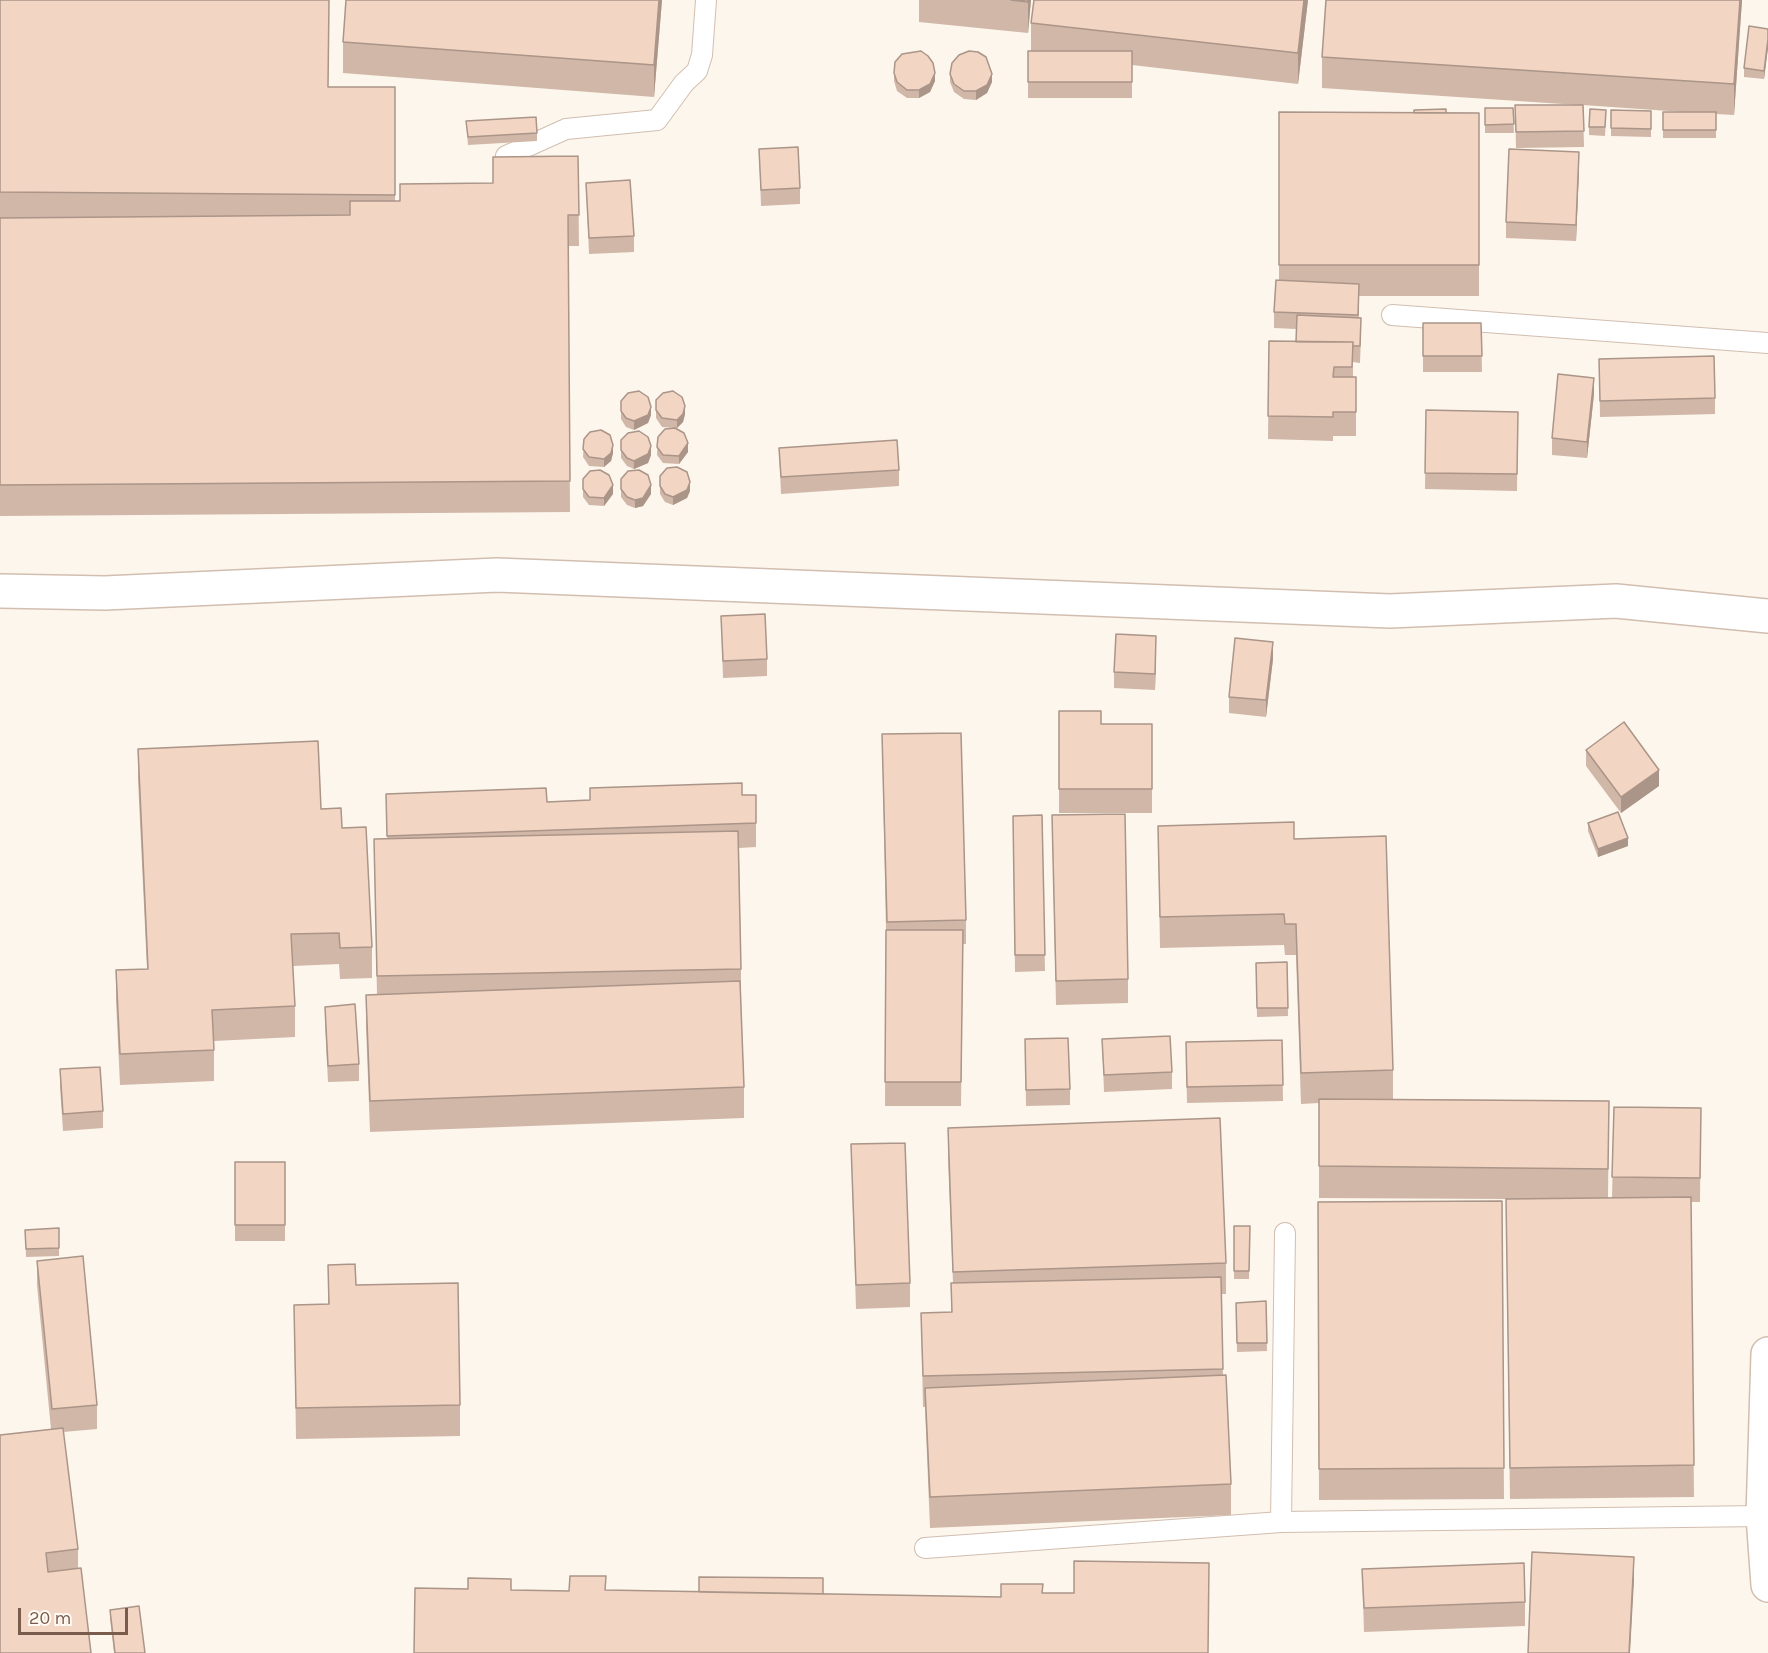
<!DOCTYPE html>
<style>
body{margin:0}
#map{position:relative;width:1768px;height:1653px;overflow:hidden;background:#fdf6ec;font-family:Karla,sans-serif}
canvas{display:block}
.scale{position:absolute;left:18px;top:1608px;width:110px;height:27px;box-sizing:border-box;border:3px solid #7a5c4d;border-top:0;padding-left:8px;font-size:18px;line-height:21px;white-space:nowrap;color:#7a5c4d;-webkit-text-stroke:4px #fffaf3;paint-order:stroke}
</style>
<div id="map">
<canvas width="1768" height="1653"></canvas>
<div class="scale">20 m</div>
</div>
<script>
const g = document.querySelector('canvas').getContext('2d');
g.lineJoin = 'round';
function toPath(rows) {
  const path = new Path2D();
  for (const r of rows) {
    path.moveTo(r[0], r[1]);
    for (let i = 2; i < r.length; i += 2) path.lineTo(r[i], r[i + 1]);
  }
  return path;
}
function strokePath(path, color, width, dash) {
  g.strokeStyle = color;
  g.lineWidth = width;
  g.lineCap = dash ? 'butt' : 'round';
  g.setLineDash(dash || []);
  g.stroke(path);
}
function fill(path, color) {
  g.fillStyle = color;
  g.fill(path, 'evenodd');
}
const lane = toPath([
 [506,156,566,129,657,120,684,83,697,71,702,55,706,0],
 [1392,315,1768,343],
 [1281,1522,1285,1233],
 [925,1548,1281,1522,1763,1516]
]);
const street = toPath([
 [0,591,105,593,497,575,1390,611,1616,601,1768,616],
 [1768,1354,1763,1516,1768,1585]
]);
strokePath(lane, '#d1beb0', 22);
strokePath(street, '#d1beb0', 36);
strokePath(lane, '#fff', 20);
strokePath(street, '#fff', 33);
fill(toPath([
 [0,0,329,87,395,87,395,201,400,201,493,183,493,157,578,156,579,246,568,246,570,512,0,516],
 [662,0,654,97,343,73,343,42],
 [919,0,1031,0,1028,33,919,22],
 [1308,0,1298,84,1132,65,1132,98,1028,98,1028,51,1031,51,1031,23],
 [1742,0,1734,115,1716,114,1716,138,1663,138,1663,112,1683,112,1583,105,1584,147,1516,148,1515,105,1578,105,1322,88,1322,57],
 [1768,29,1768,48,1764,79,1744,77,1744,68],
 [894,73,935,81,930,92,919,98,907,98,897,91,894,81],
 [950,74,992,82,987,93,976,100,964,99,954,92,950,82],
 [1485,108,1513,108,1514,133,1485,133],
 [1611,110,1651,111,1651,137,1611,136],
 [1279,112,1479,113,1479,296,1359,296,1359,318,1361,335,1360,363,1353,362,1353,377,1356,377,1356,436,1333,436,1333,441,1268,439,1269,341,1296,342,1296,329,1274,328,1274,312,1279,280],
 [1606,119,1605,136,1589,135,1589,127],
 [466,121,537,133,537,141,468,145],
 [759,149,800,188,800,204,761,206],
 [1579,168,1576,241,1506,238,1506,222],
 [586,183,634,236,634,252,589,254],
 [1423,323,1481,323,1482,372,1423,372],
 [1599,359,1715,398,1715,414,1600,417],
 [1594,394,1587,458,1552,455,1552,438],
 [656,400,685,414,683,422,677,428,675,428,688,452,679,464,663,463,657,455,658,437,674,428,662,427,656,418],
 [621,401,651,415,648,423,634,430,626,427,621,419],
 [1426,410,1518,412,1517,491,1425,489],
 [584,439,613,453,611,461,604,467,589,466,583,457],
 [621,440,651,455,648,463,634,469,627,466,621,458],
 [779,448,899,470,899,486,781,494],
 [660,476,690,491,687,498,673,505,665,502,660,494],
 [583,479,613,494,604,506,589,505,583,497],
 [621,479,651,494,643,506,635,508,627,505,621,497],
 [721,616,767,659,767,676,723,678],
 [1156,653,1155,690,1114,688,1114,672],
 [1273,659,1266,717,1229,713,1229,697],
 [1059,711,1101,724,1152,724,1152,813,1059,813],
 [882,734,966,920,966,944,963,944,961,1106,885,1106,886,930],
 [138,749,321,809,342,828,372,947,372,978,340,979,339,964,293,966,295,1006,295,1037,214,1041,214,1081,120,1085,116,1001,116,970,147,969,138,780],
 [1586,750,1659,786,1621,813,1586,766],
 [386,794,547,802,742,795,756,823,756,847,739,848,741,969,741,1000,744,1087,744,1118,370,1132,366,1026,366,995,377,995,374,839,387,839],
 [1042,815,1045,971,1015,972,1013,816],
 [1052,815,1128,979,1128,1003,1056,1005],
 [1588,823,1628,846,1598,857,1588,831],
 [1158,826,1294,839,1393,1070,1393,1099,1609,1101,1608,1198,1612,1198,1614,1107,1701,1108,1700,1202,1691,1202,1694,1497,1510,1499,1506,1199,1319,1198,1319,1103,1301,1104,1296,955,1285,955,1284,945,1160,948],
 [1287,962,1288,1016,1257,1017,1256,963],
 [325,1007,359,1064,359,1081,328,1082,325,1023],
 [1025,1039,1070,1089,1070,1105,1026,1106],
 [1102,1039,1172,1072,1172,1089,1104,1092],
 [1282,1040,1283,1101,1187,1103,1186,1058],
 [60,1069,103,1111,103,1128,63,1131,60,1086],
 [948,1128,1226,1263,1226,1294,1221,1294,1223,1375,1231,1484,1231,1515,930,1528,925,1407,923,1407,921,1313,951,1312,951,1283,953,1283,948,1159],
 [851,1144,910,1283,910,1307,856,1309],
 [235,1162,285,1162,285,1241,235,1241],
 [1502,1201,1504,1499,1319,1500,1318,1202],
 [1234,1226,1250,1226,1249,1279,1234,1279],
 [59,1228,59,1256,26,1257,25,1230],
 [37,1261,97,1405,97,1429,63,1432,78,1549,78,1568,0,1653,51,1429,37,1285],
 [328,1265,356,1285,460,1405,460,1436,296,1439,294,1305,328,1304],
 [1266,1301,1267,1351,1237,1352,1236,1303],
 [1362,1569,1525,1602,1525,1626,1364,1632],
 [110,1610,145,1653,114,1653,110,1618]
]), '#d1b7a8');
fill(toPath([
 [659,0,662,0,654,97,654,65],
 [1028,0,1031,0,1028,33],
 [1304,0,1308,0,1298,84,1298,53],
 [1740,0,1742,0,1734,115,1734,84],
 [1768,39,1768,48,1764,79,1764,71],
 [935,73,935,81,930,92,919,98,919,90],
 [992,74,992,82,987,93,976,100,976,91],
 [1579,152,1579,168,1576,241,1576,225],
 [1594,378,1594,394,1587,458,1587,442],
 [685,406,685,414,683,422,677,428,677,420],
 [651,407,651,415,648,423,634,430,634,421],
 [688,443,688,452,679,464,679,456],
 [613,445,613,453,611,461,604,467,604,459],
 [651,446,651,455,648,463,634,469,634,461],
 [690,482,690,491,687,498,673,505,673,497],
 [613,485,613,494,604,506,604,498],
 [651,485,651,494,643,506,635,508,635,500],
 [1156,636,1156,653,1155,690,1155,674],
 [1273,642,1273,659,1266,717,1266,700],
 [1659,770,1659,786,1621,813,1621,797],
 [1628,838,1628,846,1598,857,1598,849],
 [1634,1557,1634,1581,1630,1653,1629,1653]
]), '#aa9588');
const building = toPath([
 [0,0,329,0,328,87,395,87,395,195,0,192,0,0],
 [346,0,659,0,654,65,343,42,346,0],
 [1011,0,1028,0,1028,2,1011,0],
 [1034,0,1304,0,1298,53,1031,23,1034,0],
 [1326,0,1740,0,1734,84,1322,57,1326,0],
 [1749,26,1768,29,1768,39,1764,71,1744,68,1749,26],
 [921,51,928,56,933,63,935,73,930,84,919,90,907,90,897,82,894,73,895,62,902,54,921,51],
 [969,51,978,52,986,57,992,74,987,85,976,91,964,91,954,84,950,74,952,63,959,55,969,51],
 [1028,51,1132,51,1132,82,1028,82,1028,51],
 [1515,105,1583,105,1584,131,1516,132,1515,105],
 [1485,108,1513,108,1514,124,1485,125,1485,108],
 [1446,109,1446,113,1414,113,1414,110,1446,109],
 [1590,109,1606,110,1605,127,1589,127,1590,109],
 [1611,110,1651,111,1651,129,1611,128,1611,110],
 [1279,112,1479,113,1479,265,1279,265,1279,112],
 [1663,112,1716,112,1716,130,1663,130,1663,112],
 [536,117,537,133,468,137,466,121,536,117],
 [798,147,800,188,761,190,759,149,798,147],
 [1509,149,1579,152,1576,225,1506,222,1509,149],
 [578,156,579,215,568,215,570,481,0,485,0,218,350,215,350,201,400,201,400,184,493,183,493,157,578,156],
 [630,180,634,236,589,238,586,183,630,180],
 [1276,280,1359,284,1358,315,1274,312,1276,280],
 [1297,315,1361,318,1360,346,1353,346,1353,342,1296,342,1297,315],
 [1423,323,1481,323,1482,356,1423,356,1423,323],
 [1269,341,1353,342,1352,367,1334,367,1333,377,1356,377,1356,412,1333,412,1333,417,1268,416,1269,341],
 [1714,356,1715,398,1600,401,1599,359,1714,356],
 [1558,374,1594,378,1587,442,1552,438,1558,374],
 [639,391,648,397,651,407,648,415,634,421,626,418,621,411,621,401,628,393,639,391],
 [673,391,682,397,685,406,683,414,677,420,662,418,656,410,656,400,663,393,673,391],
 [1426,410,1518,412,1517,474,1425,473,1426,410],
 [675,428,684,433,688,443,679,456,663,455,657,447,658,437,665,429,675,428],
 [601,430,610,435,613,445,611,453,604,459,589,457,583,449,584,439,590,432,601,430],
 [639,431,648,437,651,446,648,454,634,461,627,458,621,450,621,440,628,433,639,431],
 [897,440,899,470,781,477,779,448,897,440],
 [677,467,687,472,690,482,687,490,673,497,665,494,660,486,660,476,667,468,677,467],
 [600,470,609,475,613,485,604,498,589,497,583,489,583,479,590,471,600,470],
 [639,470,648,475,651,485,643,498,635,500,627,497,621,489,621,479,628,471,639,470],
 [765,614,767,659,723,661,721,616,765,614],
 [1116,634,1156,636,1155,674,1114,672,1116,634],
 [1235,638,1273,642,1266,700,1229,697,1235,638],
 [1059,711,1101,711,1101,724,1152,724,1152,789,1059,789,1059,711],
 [1624,722,1659,770,1621,797,1586,750,1624,722],
 [961,733,966,920,887,922,882,734,961,733],
 [318,741,321,809,341,808,342,828,366,827,372,947,340,948,339,933,291,934,295,1006,212,1010,214,1050,120,1054,116,970,148,969,138,749,318,741],
 [742,783,742,795,756,795,756,823,387,836,386,794,546,788,547,802,590,800,590,788,742,783],
 [1618,812,1628,838,1598,849,1588,823,1618,812],
 [1125,814,1128,979,1056,981,1052,815,1125,814],
 [1042,815,1045,955,1015,955,1013,816,1042,815],
 [1294,822,1294,839,1386,836,1393,1070,1301,1073,1296,924,1285,924,1284,914,1160,917,1158,826,1294,822],
 [738,831,741,969,377,976,374,839,738,831],
 [886,930,963,930,961,1082,885,1082,886,930],
 [1287,962,1288,1008,1257,1008,1256,963,1287,962],
 [740,981,744,1087,370,1101,366,995,740,981],
 [355,1004,359,1064,328,1066,325,1007,355,1004],
 [1170,1036,1172,1072,1104,1075,1102,1039,1170,1036],
 [1068,1038,1070,1089,1026,1090,1025,1039,1068,1038],
 [1282,1040,1283,1085,1187,1087,1186,1042,1282,1040],
 [100,1067,103,1111,63,1114,60,1069,100,1067],
 [1319,1099,1609,1101,1608,1169,1319,1166,1319,1099],
 [1614,1107,1701,1108,1700,1178,1612,1177,1614,1107],
 [1220,1118,1226,1263,953,1272,948,1128,1220,1118],
 [905,1143,910,1283,856,1285,851,1144,905,1143],
 [235,1162,285,1162,285,1225,235,1225,235,1162],
 [1691,1197,1694,1465,1510,1468,1506,1199,1691,1197],
 [1502,1201,1504,1468,1319,1469,1318,1202,1502,1201],
 [1234,1226,1250,1226,1249,1271,1234,1271,1234,1226],
 [59,1228,59,1248,26,1249,25,1230,59,1228],
 [83,1256,97,1405,52,1409,37,1261,83,1256],
 [355,1264,356,1285,458,1283,460,1405,296,1408,294,1305,329,1304,328,1265,355,1264],
 [1221,1277,1223,1369,923,1376,921,1313,952,1312,951,1283,1221,1277],
 [1266,1301,1267,1343,1237,1343,1236,1303,1266,1301],
 [1226,1375,1231,1484,930,1497,925,1388,1226,1375],
 [63,1428,78,1549,46,1553,48,1572,81,1568,91,1653,0,1653,0,1435,63,1428],
 [1532,1552,1634,1557,1629,1653,1528,1653,1532,1552],
 [1074,1561,1209,1563,1208,1653,414,1653,415,1588,468,1589,468,1578,511,1579,511,1590,569,1591,570,1576,606,1576,605,1590,1001,1597,1001,1584,1043,1584,1042,1593,1074,1593,1074,1561],
 [1524,1563,1525,1602,1364,1608,1362,1569,1524,1563],
 [699,1577,823,1578,823,1594,699,1592,699,1577],
 [139,1606,145,1653,115,1653,110,1610,139,1606]
]);
fill(building, '#f3d5c3');
strokePath(building, '#aa9588', 1.5);
</script>
